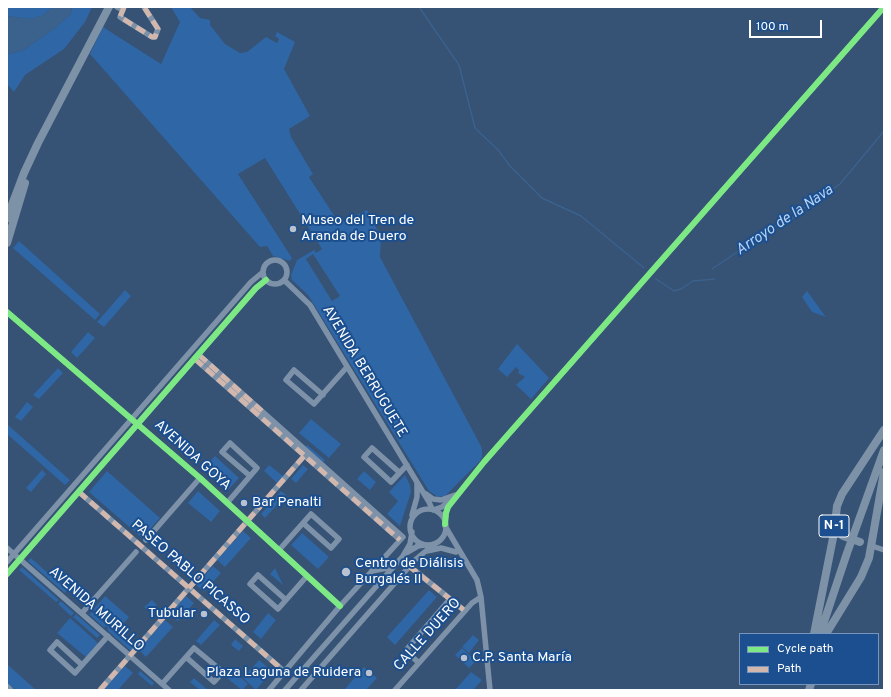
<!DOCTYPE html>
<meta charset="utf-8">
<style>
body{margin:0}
#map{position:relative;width:891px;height:697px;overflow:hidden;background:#365274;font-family:Overpass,sans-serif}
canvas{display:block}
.frame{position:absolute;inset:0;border:8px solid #fff;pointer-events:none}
.legend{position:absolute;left:739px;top:633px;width:140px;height:52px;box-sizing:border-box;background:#1b4f8f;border:1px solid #7695bc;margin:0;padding:5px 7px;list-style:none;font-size:12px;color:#fff}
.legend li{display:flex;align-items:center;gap:8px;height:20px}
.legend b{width:20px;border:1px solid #7695bc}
.scale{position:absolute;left:749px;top:20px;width:73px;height:18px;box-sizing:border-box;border:2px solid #fff;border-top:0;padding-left:5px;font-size:12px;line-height:14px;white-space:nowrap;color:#fff;-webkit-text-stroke:3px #1b4f8f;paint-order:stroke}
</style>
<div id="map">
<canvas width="891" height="697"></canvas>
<div class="frame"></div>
<ul class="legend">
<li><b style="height:5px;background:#7ce984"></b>Cycle path</li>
<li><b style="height:5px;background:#d1b7ad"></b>Path</li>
</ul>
<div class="scale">100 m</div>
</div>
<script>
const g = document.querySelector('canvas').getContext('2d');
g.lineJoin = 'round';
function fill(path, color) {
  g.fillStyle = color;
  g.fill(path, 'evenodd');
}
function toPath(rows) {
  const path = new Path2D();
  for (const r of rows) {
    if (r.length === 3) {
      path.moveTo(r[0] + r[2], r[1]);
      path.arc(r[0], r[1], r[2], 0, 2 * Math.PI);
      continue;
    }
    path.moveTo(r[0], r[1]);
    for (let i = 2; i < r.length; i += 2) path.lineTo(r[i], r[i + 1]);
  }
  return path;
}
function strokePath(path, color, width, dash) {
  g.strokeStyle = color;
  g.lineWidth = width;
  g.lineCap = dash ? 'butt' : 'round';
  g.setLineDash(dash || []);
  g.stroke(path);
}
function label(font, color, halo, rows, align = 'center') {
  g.font = font + ' Overpass,sans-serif';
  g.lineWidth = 4;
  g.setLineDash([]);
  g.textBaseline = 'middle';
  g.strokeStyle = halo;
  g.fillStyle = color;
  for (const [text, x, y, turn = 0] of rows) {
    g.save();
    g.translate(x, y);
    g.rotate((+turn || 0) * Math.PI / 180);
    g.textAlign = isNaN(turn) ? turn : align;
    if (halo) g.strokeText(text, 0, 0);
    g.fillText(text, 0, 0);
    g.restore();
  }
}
fill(toPath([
 [7,7,53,7,42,16,29,19,7,16],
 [72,7,92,7,85,22,64,49,25,75,14,92,7,84,7,54,22,51,55,28,71,14],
 [171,7,190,7,200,18,210,20,210,25,225,44,240,53,247,52,266,37,277,43,279,39,275,36,277,32,295,42,284,69,310,116,289,129,291,137,313,174,309,177,339,223,367,210,381,237,380,257,482,448,482,457,480,461,445,496,438,497,429,491,308,295,292,280,291,275,297,260,314,250,316,253,322,249,265,158,238,174,292,258,290,261,273,256,267,246,260,247,90,54,103,27,161,64,180,22],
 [313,254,340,296,332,301,306,259],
 [19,241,100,314,95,320,13,248],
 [125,290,131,296,104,327,97,322],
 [807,291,826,317,812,312,802,297],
 [88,332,95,338,77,358,71,352],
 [517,344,549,378,531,399,516,385,525,377,518,373,519,370,516,367,507,377,498,369],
 [58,368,63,373,39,399,33,395],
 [27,402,33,407,21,421,15,417],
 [311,419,341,444,329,458,299,433],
 [7,424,70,480,65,485,7,434],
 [307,445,325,460,323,462,305,447],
 [215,456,239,478,228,490,204,468],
 [269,465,283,476,277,483,264,471],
 [303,465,308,469,296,483,291,479],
 [42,470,46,474,31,492,26,488],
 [107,471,160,518,142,538,89,492],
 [364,471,376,482,370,490,357,479],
 [405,475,410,485,411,492,400,526,387,514,398,501,389,492],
 [198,491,220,511,211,522,188,503],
 [281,491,286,495,265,518,261,514],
 [243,531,251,538,225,567,217,560],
 [302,533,329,557,318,569,291,545],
 [31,558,67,590,65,593,28,561],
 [213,566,221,573,204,592,196,585],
 [22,567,59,600,56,602,19,570],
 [275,568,283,585,270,574],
 [429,590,437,597,395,645,387,637],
 [105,596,129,617,117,631,93,610],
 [186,596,194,603,178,621,170,614],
 [152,600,157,605,151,612,144,607],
 [61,601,74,613,71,616,58,604],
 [92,612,134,649,132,652,107,630,108,628,106,626,104,628,89,614],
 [268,613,276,620,261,639,253,632],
 [76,614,100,635,97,638,73,617],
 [70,618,98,643,86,657,57,633],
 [165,620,173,627,146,657,139,650],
 [214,620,220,625,201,645,196,641],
 [473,635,479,640,469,653,462,647],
 [235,639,243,646,239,651,231,645],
 [462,648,476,661,469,668,455,655],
 [259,660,272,671,256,690,243,678],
 [7,664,36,690,14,690,7,683],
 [125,666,133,673,118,690,107,690,105,688],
 [364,667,377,678,366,690,344,690],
 [140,671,154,683,152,686,138,674],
 [233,671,248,684,242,690,227,678],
 [471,672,482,680,473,690,455,690],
 [194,678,208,690,200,690,190,682]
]), '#2f66a5');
fill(toPath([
 [53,7,72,7,71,14,55,28,22,51,7,54,7,16,29,19,42,16]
]), '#3b618d');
strokePath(toPath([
 [419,7,459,65,475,128,498,150,510,166,542,198,581,216,644,268],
 [712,269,780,223,791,220,801,210,840,184,884,131],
 [656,279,674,291,681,289,693,281,715,279]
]), '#3b618d', 1.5);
strokePath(toPath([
 [117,7,123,10],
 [124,7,120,17,152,37,155,37,158,29,144,7],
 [275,272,12],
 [284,280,310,305,429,502,432,509],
 [7,312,200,478,340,606],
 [199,355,403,537,340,606,269,690],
 [195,359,400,540],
 [323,395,294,370,286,380,314,404,347,367],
 [399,472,372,448,364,457,391,482,407,465],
 [79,492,285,672],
 [426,494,433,499,441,500,455,495],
 [227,503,257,468,230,443,222,452,250,476],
 [428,527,18],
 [433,510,442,507,451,499],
 [412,515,417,497,417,483],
 [445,524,446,513,448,507,484,462,884,7],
 [445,526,477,580,481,597,490,690],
 [146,540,200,478],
 [872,546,884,550],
 [7,548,169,690],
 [279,550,311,514,339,539,331,548,303,523],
 [427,551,441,548,456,552],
 [406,553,418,546,425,545],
 [7,562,251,282,263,272],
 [409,566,465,611],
 [372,571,392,567],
 [7,574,256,288,266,280],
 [286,600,258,575,250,584,278,609,286,600,307,576],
 [82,613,136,552],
 [419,663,409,654,407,649,450,599],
 [82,665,57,642,50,650,75,673,108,636],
 [162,684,194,648,223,672,214,682,186,657],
 [100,690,305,455],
 [285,690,403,556,410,544,412,532],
 [301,690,415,560,433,545],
 [395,690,472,603,481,597]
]), '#7d92a8', 5.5);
strokePath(toPath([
 [7,218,24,173,38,143,109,7],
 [7,243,25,183],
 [814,634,834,533,837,506,842,494,884,430],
 [820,634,847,553,884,450],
 [826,634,861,577,869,558,884,472],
 [7,688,9,690],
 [809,690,811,684]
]), '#7e92a7', 8);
strokePath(toPath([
 [843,536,860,542]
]), '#7e92a7', 8);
strokePath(toPath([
 [124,7,120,17,152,37,155,37,158,29,144,7],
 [199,355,262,411],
 [195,359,400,540],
 [79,492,285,672],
 [409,566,465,611],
 [100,690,305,455]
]), '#d1b7ad', 5, [10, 5]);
strokePath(toPath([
 [7,312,200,478,340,606],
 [445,524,446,513,448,507,484,462,884,7],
 [7,574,256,288,266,280]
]), '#7ce984', 6);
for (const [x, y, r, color] of [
 [293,229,4,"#b9c2ce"],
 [244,503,4,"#b9c2ce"],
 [346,572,5,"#b9c2ce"],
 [204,614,4,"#b9c2ce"],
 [464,658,4,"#b9c2ce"],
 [369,673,4,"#b9c2ce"]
]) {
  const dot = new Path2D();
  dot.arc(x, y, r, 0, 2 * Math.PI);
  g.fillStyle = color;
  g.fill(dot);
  strokePath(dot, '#1b4f8f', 1.5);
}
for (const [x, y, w] of [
 [834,526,30]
]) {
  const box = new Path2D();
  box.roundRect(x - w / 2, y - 11, w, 22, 3);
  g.fillStyle = '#1b4f8f';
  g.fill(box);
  strokePath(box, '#fff', 1);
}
label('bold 13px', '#fff', null, [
 ["N-1",834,526]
]);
label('14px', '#fff', '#1b4f8f', [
 ["Museo del Tren de",301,221],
 ["Aranda de Duero",301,237],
 ["Bar Penalti",252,503],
 ["Centro de Diálisis",355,564],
 ["Burgalés II",355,580],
 ["Tubular",196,614,"right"],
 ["C.P. Santa María",472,658],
 ["Plaza Laguna de Ruidera",361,673,"right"]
], 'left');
label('14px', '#fff', '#1b4f8f', [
 ["AVENIDA BERRUGUETE",364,372,59],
 ["AVENIDA GOYA",192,456,42],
 ["PASEO PABLO PICASSO",190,573,41],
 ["AVENIDA MURILLO",96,610,41],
 ["CALLE DUERO",428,635,-48]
]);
label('italic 15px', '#b5d3f5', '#1b4f8f', [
 ["Arroyo de la Nava",785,221,-34]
]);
</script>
